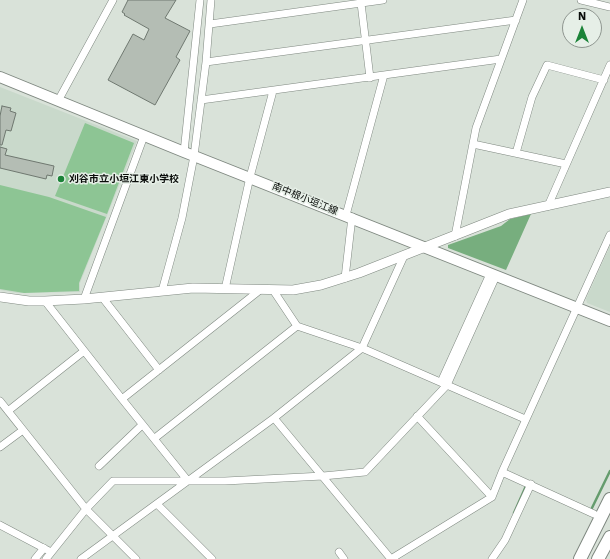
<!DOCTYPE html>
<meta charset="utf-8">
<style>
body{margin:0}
#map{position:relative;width:610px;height:559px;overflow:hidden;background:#d9e2d9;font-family:"Work Sans",sans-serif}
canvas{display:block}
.north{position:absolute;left:562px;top:8px;width:40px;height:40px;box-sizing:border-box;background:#e6efe7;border:1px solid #8e958f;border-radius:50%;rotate:0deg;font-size:11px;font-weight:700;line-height:16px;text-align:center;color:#0a0d0a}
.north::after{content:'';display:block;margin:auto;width:14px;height:18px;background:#1b8338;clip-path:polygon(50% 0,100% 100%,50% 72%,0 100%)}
</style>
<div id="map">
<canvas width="610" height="559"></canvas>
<div class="north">N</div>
</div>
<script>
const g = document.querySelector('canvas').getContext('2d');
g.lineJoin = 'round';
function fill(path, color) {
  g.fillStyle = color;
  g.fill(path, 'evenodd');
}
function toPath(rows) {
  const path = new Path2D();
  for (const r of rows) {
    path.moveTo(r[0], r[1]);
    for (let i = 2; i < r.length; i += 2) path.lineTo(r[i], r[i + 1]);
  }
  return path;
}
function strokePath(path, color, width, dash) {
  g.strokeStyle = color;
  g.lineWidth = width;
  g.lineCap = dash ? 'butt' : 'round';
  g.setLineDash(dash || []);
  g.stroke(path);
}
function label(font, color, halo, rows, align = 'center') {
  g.font = font + ' "Work Sans","Noto Sans JP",sans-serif';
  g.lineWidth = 3;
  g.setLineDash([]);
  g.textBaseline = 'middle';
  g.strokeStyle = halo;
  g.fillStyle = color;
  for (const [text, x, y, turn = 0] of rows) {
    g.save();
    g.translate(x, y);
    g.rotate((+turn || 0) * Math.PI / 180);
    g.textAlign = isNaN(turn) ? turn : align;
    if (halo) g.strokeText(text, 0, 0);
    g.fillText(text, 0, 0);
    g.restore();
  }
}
fill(toPath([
 [0,87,137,141,80,283,80,292,17,293,0,290],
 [610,246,610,312,587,303,586,299]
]), '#c9d9cb');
fill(toPath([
 [85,123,134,143,107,214,55,196],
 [0,185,49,197,106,217,79,283,79,291,24,293,0,289]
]), '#8dc594');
fill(toPath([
 [531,214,506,270,448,248,448,245,501,226,510,219]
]), '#77ae7e');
strokePath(toPath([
 [590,512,610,471],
 [514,513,526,486]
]), '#659c6d', 2.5);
const building = toPath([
 [128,0,176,0,165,18,190,31,176,57,180,60,155,105,108,80,133,34,144,40,149,29,124,15,125,14,122,12,128,0],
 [2,106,11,108,10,111,16,113,11,131,6,130,2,145,0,145,0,116,2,106],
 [0,147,7,149,5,155,54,166,52,176,47,175,46,179,0,168,0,147]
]);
fill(building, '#b4bdb4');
strokePath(building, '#6f7870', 1);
const minor = toPath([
 [581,0,610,7],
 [361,3,370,78],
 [210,24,383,0],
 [206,62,516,20],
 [201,100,501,59],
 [58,101,113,0],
 [473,144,566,164],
 [184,152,200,0],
 [516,153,532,97,547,65,604,80],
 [548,206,610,65],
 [346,215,384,75],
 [455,236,476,128,523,0],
 [345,278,352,217],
 [225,289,250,177,273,91],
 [273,290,297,326,362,348,525,419],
 [162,291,182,218,194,156,206,62,211,0],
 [102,297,159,370],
 [84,299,144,136],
 [45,301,122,399,260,290],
 [441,382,490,274],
 [122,399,188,481],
 [0,401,86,509,136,559],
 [8,411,84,351],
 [274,418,391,559],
 [155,438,297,326],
 [0,447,23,430],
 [99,466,142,425],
 [492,497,502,472],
 [157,504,212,559],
 [594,514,502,472,610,235],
 [0,525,51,552],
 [339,552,344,559],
 [35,559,44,548],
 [46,559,86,509,113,481,225,481,323,476,365,472,447,385,496,276],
 [81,559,274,418,362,348,404,256],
 [391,559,492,497,417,416],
 [492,559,505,540,531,484]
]);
const tertiary = toPath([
 [0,297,29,301,45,301,84,299,193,288,293,290,321,285,359,273,509,214,610,192]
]);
const secondary = toPath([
 [0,77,184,152,610,321]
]);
const trunk = toPath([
 [580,559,610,499],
 [598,559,610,537]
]);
strokePath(minor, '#7f8880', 8);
strokePath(tertiary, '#7f8880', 10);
strokePath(secondary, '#7f8880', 12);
strokePath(trunk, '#7f8880', 14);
strokePath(minor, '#fff', 7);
strokePath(tertiary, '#fff', 9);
strokePath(secondary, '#fff', 10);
strokePath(trunk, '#fff', 12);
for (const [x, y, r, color] of [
 [61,179,4,"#1b8338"]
]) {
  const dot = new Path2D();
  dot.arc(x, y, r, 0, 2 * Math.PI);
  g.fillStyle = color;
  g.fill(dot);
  strokePath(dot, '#e6efe7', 1.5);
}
label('bold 10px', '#0a0d0a', '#e6efe7', [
 ["刈谷市立小垣江東小学校",69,179]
], 'left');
label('10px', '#0a0d0a', '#e6efe7', [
 ["南中根小垣江線",305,199,22]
]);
</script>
